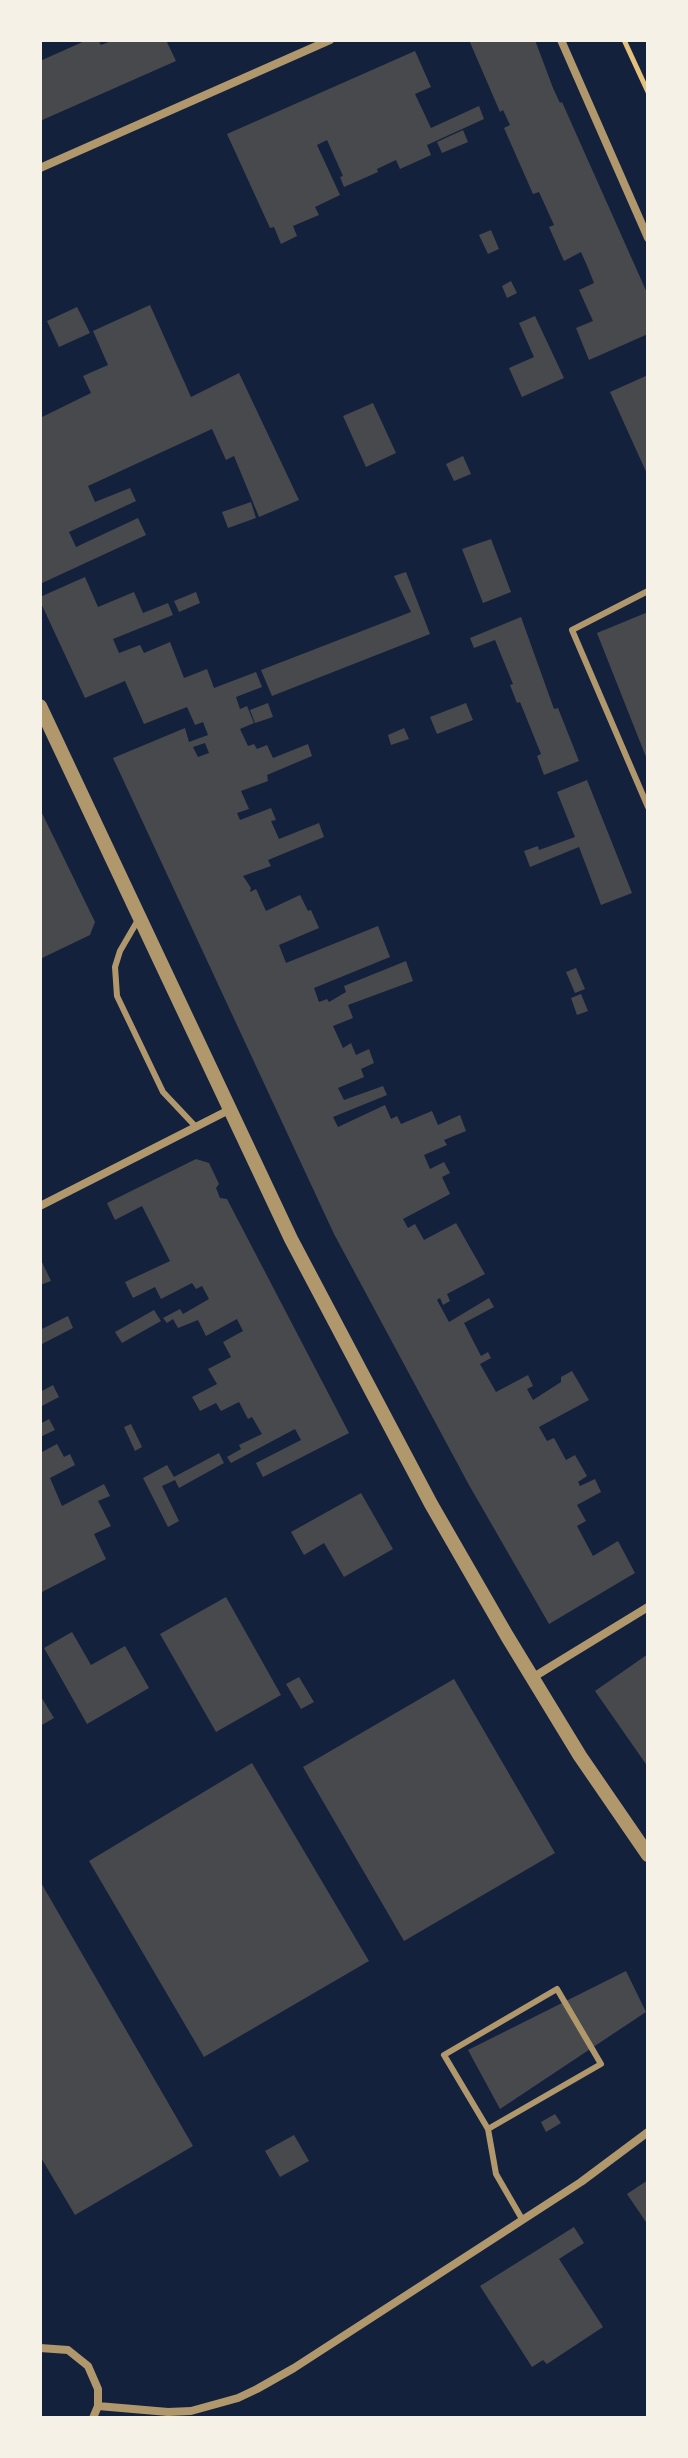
<!DOCTYPE html>
<style>
body{margin:0}
#map{position:relative;width:688px;height:2458px;overflow:hidden;background:#14213d;font-family:Raleway,sans-serif}
canvas{display:block}
.frame{position:absolute;inset:0;border:42px solid #f6f1e7;pointer-events:none}
</style>
<div id="map">
<canvas width="688" height="2458"></canvas>
<div class="frame"></div>
</div>
<script>
const g = document.querySelector('canvas').getContext('2d');
g.lineJoin = 'round';
function fill(path, color) {
  g.fillStyle = color;
  g.fill(path, 'evenodd');
}
function toPath(rows) {
  const path = new Path2D();
  for (const r of rows) {
    path.moveTo(r[0], r[1]);
    for (let i = 2; i < r.length; i += 2) path.lineTo(r[i], r[i + 1]);
  }
  return path;
}
function strokePath(path, color, width, dash) {
  g.strokeStyle = color;
  g.lineWidth = width;
  g.lineCap = dash ? 'butt' : 'round';
  g.setLineDash(dash || []);
  g.stroke(path);
}
fill(toPath([
 [87,40,98,40,101,45,114,40,166,40,176,61,40,121,40,61],
 [469,40,535,40,553,88,560,103,562,102,648,295,648,334,589,360,576,328,593,321,579,290,594,283,588,268,581,252,564,261,549,227,554,225,539,192,533,194,504,128,510,125,503,110,500,112],
 [415,51,431,87,415,94,431,128,479,106,484,119,427,145,431,155,400,169,396,160,377,169,378,172,344,187,340,177,343,176,327,140,317,145,340,195,315,207,319,215,293,226,297,236,281,244,274,227,270,228,227,134],
 [463,130,468,142,442,153,437,142],
 [491,230,499,249,488,254,479,235],
 [511,281,517,293,507,298,502,286],
 [150,305,191,397,239,373,299,500,259,517,234,456,226,460,212,429,88,486,95,502,130,488,136,501,69,532,76,547,138,518,146,535,40,584,40,418,91,393,83,376,108,365,93,331],
 [77,307,90,333,59,347,47,321],
 [535,316,564,378,522,397,509,368,534,357,519,323],
 [648,375,648,476,610,392],
 [373,403,396,453,366,467,343,416],
 [463,456,471,474,454,481,446,464],
 [251,502,256,518,228,528,222,512],
 [491,539,511,592,483,603,462,549],
 [406,572,430,634,272,696,261,670,411,612,394,576],
 [85,577,98,607,134,592,143,613,168,603,173,615,113,639,119,653,140,645,144,653,170,642,184,678,207,669,214,688,256,672,262,687,236,697,240,709,247,706,254,723,240,729,248,746,254,744,257,749,267,745,273,758,308,744,312,756,267,775,268,781,241,791,249,809,237,813,240,820,271,808,276,820,271,821,279,839,319,823,324,837,268,860,271,866,243,876,251,888,250,892,256,889,266,911,300,895,308,911,311,910,319,928,279,945,286,963,378,926,390,957,314,988,319,1002,327,999,329,1002,346,992,344,986,406,961,413,981,348,1005,353,1018,333,1026,343,1048,351,1043,356,1055,369,1049,374,1063,361,1069,364,1077,338,1088,344,1100,383,1086,387,1095,333,1117,338,1127,385,1105,391,1119,397,1116,401,1124,432,1111,438,1125,460,1115,466,1131,444,1140,447,1145,424,1155,430,1169,444,1162,450,1173,442,1177,450,1194,403,1219,408,1228,415,1224,424,1240,456,1223,485,1274,447,1294,450,1301,443,1305,440,1298,437,1300,449,1322,489,1298,494,1307,464,1323,481,1356,488,1352,491,1358,480,1364,496,1392,528,1375,533,1386,527,1389,533,1400,561,1382,561,1377,572,1371,589,1400,539,1427,547,1441,554,1438,566,1460,575,1455,587,1476,578,1482,580,1486,595,1479,601,1492,577,1505,586,1521,577,1526,593,1556,618,1541,635,1573,549,1624,469,1485,334,1234,113,758,185,728,189,742,208,735,203,722,195,725,187,707,144,724,125,681,85,698,40,601,40,597],
 [205,743,209,753,198,757,193,747],
 [196,592,200,603,179,612,174,601],
 [648,612,648,762,597,633],
 [521,617,554,709,558,708,579,761,544,775,537,756,541,754,520,702,517,703,510,685,513,684,495,640,474,648,470,638],
 [268,703,273,717,255,723,250,710],
 [466,703,473,720,437,734,430,717],
 [404,728,409,739,391,745,388,735],
 [587,780,632,893,601,905,579,847,530,867,524,851,538,846,539,850,575,837,557,792],
 [40,809,95,922,90,935,40,959],
 [576,968,585,989,575,993,566,972],
 [581,994,588,1011,577,1015,571,998],
 [196,1159,209,1163,219,1184,216,1188,220,1198,227,1199,349,1433,263,1477,256,1463,301,1440,295,1429,231,1463,227,1457,241,1449,239,1445,262,1434,252,1417,248,1419,239,1402,221,1411,216,1403,200,1411,192,1397,217,1384,208,1369,231,1357,223,1342,243,1331,237,1319,206,1336,198,1320,178,1328,173,1319,167,1323,163,1318,180,1309,183,1314,209,1299,202,1286,196,1289,192,1283,161,1299,155,1287,133,1298,125,1282,170,1261,142,1206,115,1220,107,1203],
 [40,1258,51,1281,40,1285],
 [154,1310,161,1321,122,1343,115,1332],
 [68,1316,73,1328,40,1345,40,1330],
 [53,1385,59,1397,40,1407,40,1392],
 [49,1419,55,1430,40,1437,40,1424],
 [131,1424,142,1447,135,1451,124,1427],
 [57,1444,64,1457,70,1454,75,1465,50,1478,62,1506,104,1484,110,1496,98,1501,111,1526,94,1534,106,1559,40,1593,40,1453],
 [219,1453,224,1463,179,1488,175,1480,162,1486,179,1521,168,1527,143,1478,167,1465,174,1477],
 [361,1493,393,1549,344,1577,324,1543,304,1555,291,1532],
 [226,1597,281,1695,216,1732,160,1634],
 [72,1632,91,1665,125,1646,149,1688,87,1724,44,1648],
 [648,1654,648,1767,595,1691],
 [299,1677,314,1702,301,1709,286,1684],
 [454,1679,555,1853,404,1941,303,1767],
 [40,1695,54,1718,40,1726],
 [252,1763,369,1961,204,2057,89,1861],
 [40,1881,193,2146,75,2215,40,2156],
 [626,1971,646,2012,500,2109,468,2050],
 [555,2114,561,2123,546,2132,541,2122],
 [294,2135,309,2161,280,2177,265,2151],
 [648,2180,648,2225,627,2194],
 [574,2227,584,2243,559,2259,603,2327,547,2364,543,2360,532,2367,480,2286]
]), '#48494c');
strokePath(toPath([
 [624,40,648,92]
]), '#e5c07b', 5);
strokePath(toPath([
 [648,591,572,630,648,807],
 [138,920,120,951,115,967,117,996,163,1092,196,1127],
 [488,2129,601,2064,557,1989,444,2055,488,2129,496,2174,522,2219]
]), '#b1986c', 6);
strokePath(toPath([
 [561,40,648,238],
 [40,168,330,40],
 [40,1206,229,1110],
 [532,1678,648,1607],
 [40,2348,68,2350,88,2366,98,2389,98,2406,93,2418],
 [98,2406,168,2412,191,2411,238,2398,257,2389,294,2368,581,2182,648,2132]
]), '#b1986c', 8);
strokePath(toPath([
 [40,706,291,1239,431,1504,507,1636,580,1756,648,1855]
]), '#b1986c', 14);
</script>
